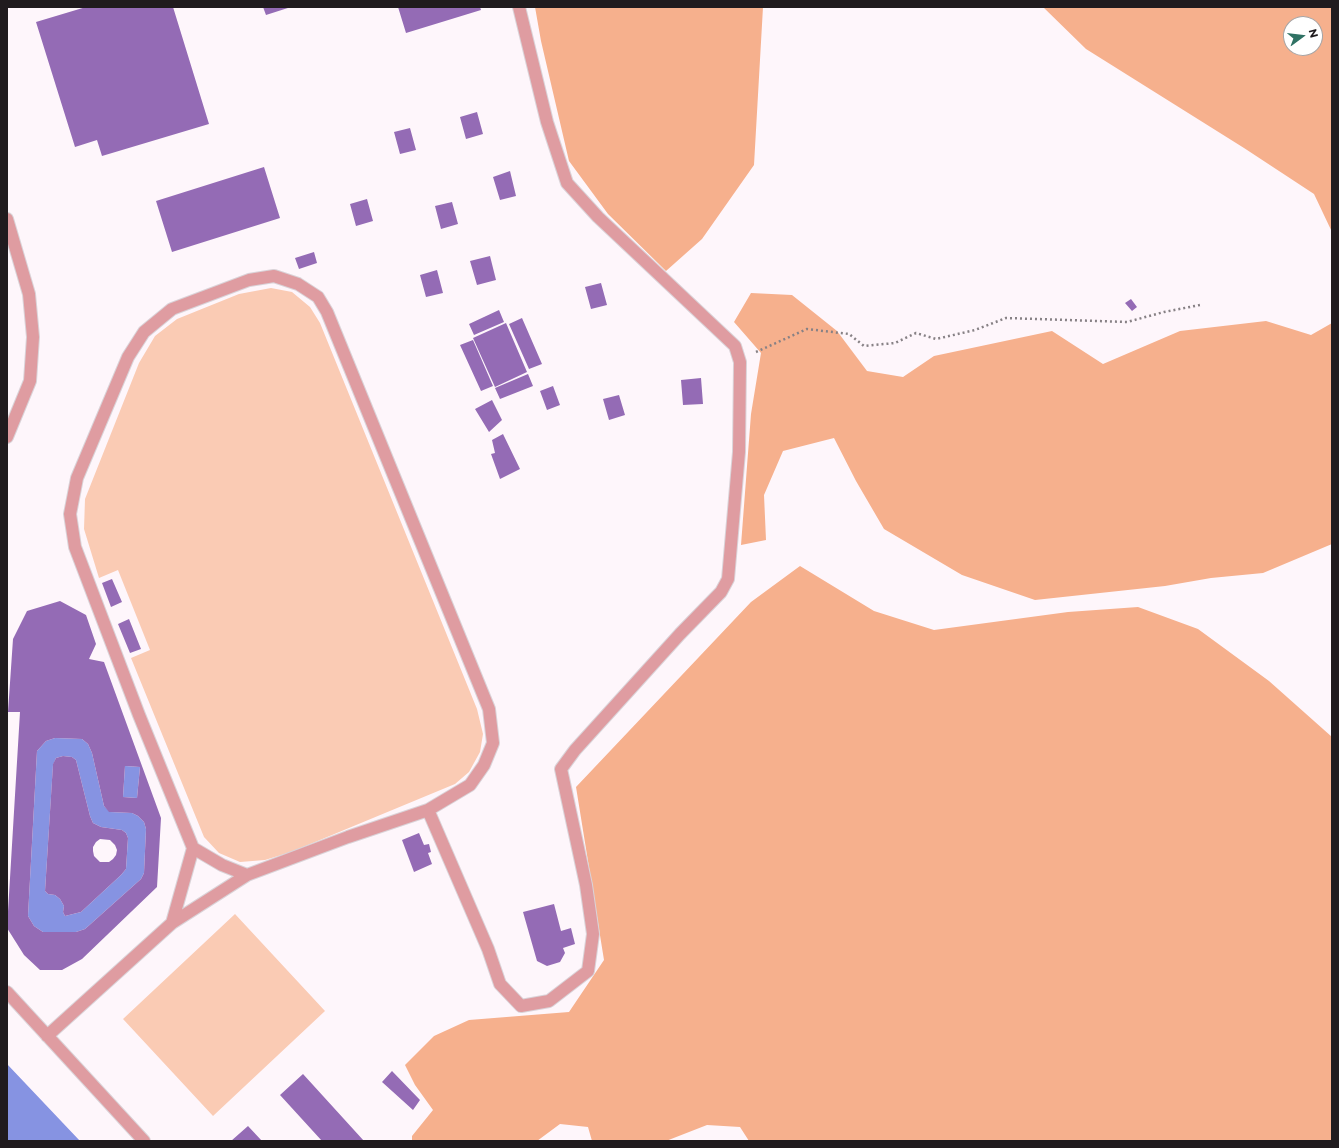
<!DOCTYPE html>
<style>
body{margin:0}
#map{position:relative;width:1339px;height:1148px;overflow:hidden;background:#fef6fb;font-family:Montserrat,sans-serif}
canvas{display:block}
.frame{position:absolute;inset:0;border:8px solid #201b1e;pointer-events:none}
.north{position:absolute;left:1283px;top:16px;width:40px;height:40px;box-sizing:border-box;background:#fff;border:1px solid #a6a4a5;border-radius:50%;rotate:75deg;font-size:11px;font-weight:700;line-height:16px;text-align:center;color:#201b1e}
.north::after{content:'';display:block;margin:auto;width:14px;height:18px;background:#2f7264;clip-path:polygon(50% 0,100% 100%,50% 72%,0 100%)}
</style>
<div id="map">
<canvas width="1339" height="1148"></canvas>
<div class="frame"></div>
<div class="north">N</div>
</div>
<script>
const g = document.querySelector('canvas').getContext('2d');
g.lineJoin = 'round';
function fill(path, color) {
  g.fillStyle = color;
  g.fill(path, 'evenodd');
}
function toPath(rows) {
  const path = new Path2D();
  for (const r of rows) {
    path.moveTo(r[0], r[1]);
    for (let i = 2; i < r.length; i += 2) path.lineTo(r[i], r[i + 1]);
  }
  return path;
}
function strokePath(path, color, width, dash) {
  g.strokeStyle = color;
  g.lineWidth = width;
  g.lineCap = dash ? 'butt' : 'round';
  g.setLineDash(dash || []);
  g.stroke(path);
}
fill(toPath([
 [271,288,292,292,310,307,320,323,477,709,483,734,480,752,469,772,455,784,291,852,265,860,240,862,219,853,204,837,131,658,150,650,118,570,99,578,84,529,85,499,139,363,155,336,177,319,239,294],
 [235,914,325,1011,213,1116,123,1019]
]), '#facbb4');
fill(toPath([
 [535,7,763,7,754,165,702,239,666,271,608,214,569,161,541,41],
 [1043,7,1332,7,1332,232,1314,194,1244,148,1086,49],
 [1291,24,1315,24,1315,48,1291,48],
 [751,293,792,295,837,331,867,371,903,377,934,356,1052,331,1103,364,1180,331,1266,321,1311,335,1332,323,1332,544,1263,573,1211,578,1165,586,1035,600,962,575,884,529,856,481,834,438,783,451,764,495,766,540,741,545,751,414,761,353,734,322],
 [800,566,874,611,934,630,1068,612,1138,607,1198,629,1269,681,1332,737,1332,1141,749,1141,740,1127,707,1125,666,1141,592,1141,588,1127,560,1124,537,1141,412,1141,412,1136,433,1110,415,1085,405,1065,434,1036,469,1020,569,1012,604,960,576,787,751,602]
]), '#f6b08d');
fill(toPath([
 [55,738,82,739,88,744,92,753,104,806,110,812,132,813,138,816,144,822,146,829,144,873,141,879,85,929,76,932,43,932,34,926,28,916,37,751,46,741],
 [63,756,72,757,76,760,90,816,93,823,101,827,122,830,126,833,128,838,126,869,121,875,81,912,65,916,63,912,64,906,60,899,55,895,48,894,45,891,53,765,56,758],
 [125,766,140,767,137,798,123,797],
 [7,1064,80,1141,7,1141]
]), '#8693e2');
fill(toPath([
 [86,7,173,7,209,124,102,156,97,140,75,147,36,22],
 [263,7,291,7,266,15],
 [398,7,480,7,481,10,406,33],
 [477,112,483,134,466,139,460,117],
 [410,128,416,150,400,154,394,132],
 [264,167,280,218,172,252,156,201],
 [510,171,516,196,500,200,493,177],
 [367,199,373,221,356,226,350,204],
 [452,202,458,224,441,229,435,206],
 [314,252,317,263,299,269,295,258],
 [490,256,496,280,477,285,470,261],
 [437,270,443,293,426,297,420,275],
 [601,283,607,305,591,309,585,287],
 [1131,299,1137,307,1132,311,1125,303],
 [499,310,504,322,474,335,469,324],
 [522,318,542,364,529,369,509,324],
 [506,323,527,372,495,387,473,338],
 [473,340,493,386,481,391,460,345],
 [528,374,533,386,500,399,495,388],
 [701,378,703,404,683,405,681,380],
 [553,386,560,405,547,410,540,391],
 [619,395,625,415,609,420,603,399],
 [492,400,502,420,489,432,475,409],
 [503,434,520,469,500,479,491,454,495,453,492,440],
 [112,579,122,602,111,607,102,583],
 [60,601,86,615,96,644,89,659,104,662,161,818,157,887,82,959,62,970,40,970,24,955,7,928,20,712,8,712,13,639,27,611],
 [55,738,82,739,88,744,92,753,104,806,109,812,132,813,138,816,144,822,146,829,144,873,141,879,85,929,76,932,43,932,34,926,28,916,37,751,46,741],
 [125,766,140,767,137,798,123,797],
 [129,619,141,649,130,653,118,624],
 [63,756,72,757,76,760,90,816,93,823,101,827,122,830,126,833,128,838,126,869,121,875,81,912,65,916,63,912,64,906,60,899,55,895,48,894,45,891,53,764,56,758],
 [100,839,110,840,115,845,117,850,116,855,113,859,109,862,100,862,94,856,93,851,93,847,96,842],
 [419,833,424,845,429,844,431,852,428,853,432,864,414,872,402,840],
 [554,904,561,931,571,928,575,944,563,948,565,953,560,962,547,966,537,961,523,912],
 [392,1071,420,1100,413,1110,382,1082],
 [303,1074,364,1141,322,1141,280,1095],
 [248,1126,262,1141,231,1141]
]), '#946bb5');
const street = toPath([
 [7,219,29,294,33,337,30,381,7,437],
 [274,276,298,284,318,297,327,312,489,709,493,743,484,765,470,785,428,810,348,837,247,875,222,865,193,848,139,715,75,547,70,514,77,478,128,357,144,332,172,309,249,280,274,276],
 [428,810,488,949,500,984,521,1006,549,1001,588,971,593,934,586,885,561,769,575,750,680,634,721,592,728,579,739,452,740,362,735,346,598,217,567,183,547,122,519,7],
 [172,923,247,875],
 [7,992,144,1141],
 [47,1036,172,923,193,848]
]);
strokePath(street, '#dad3d8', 14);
strokePath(toPath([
 [756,352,807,329,849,334,864,346,895,343,916,333,936,339,975,330,1006,318,1127,322,1164,312,1200,305]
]), '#878185', 2.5, [2, 3]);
strokePath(street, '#df9ca1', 12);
</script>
